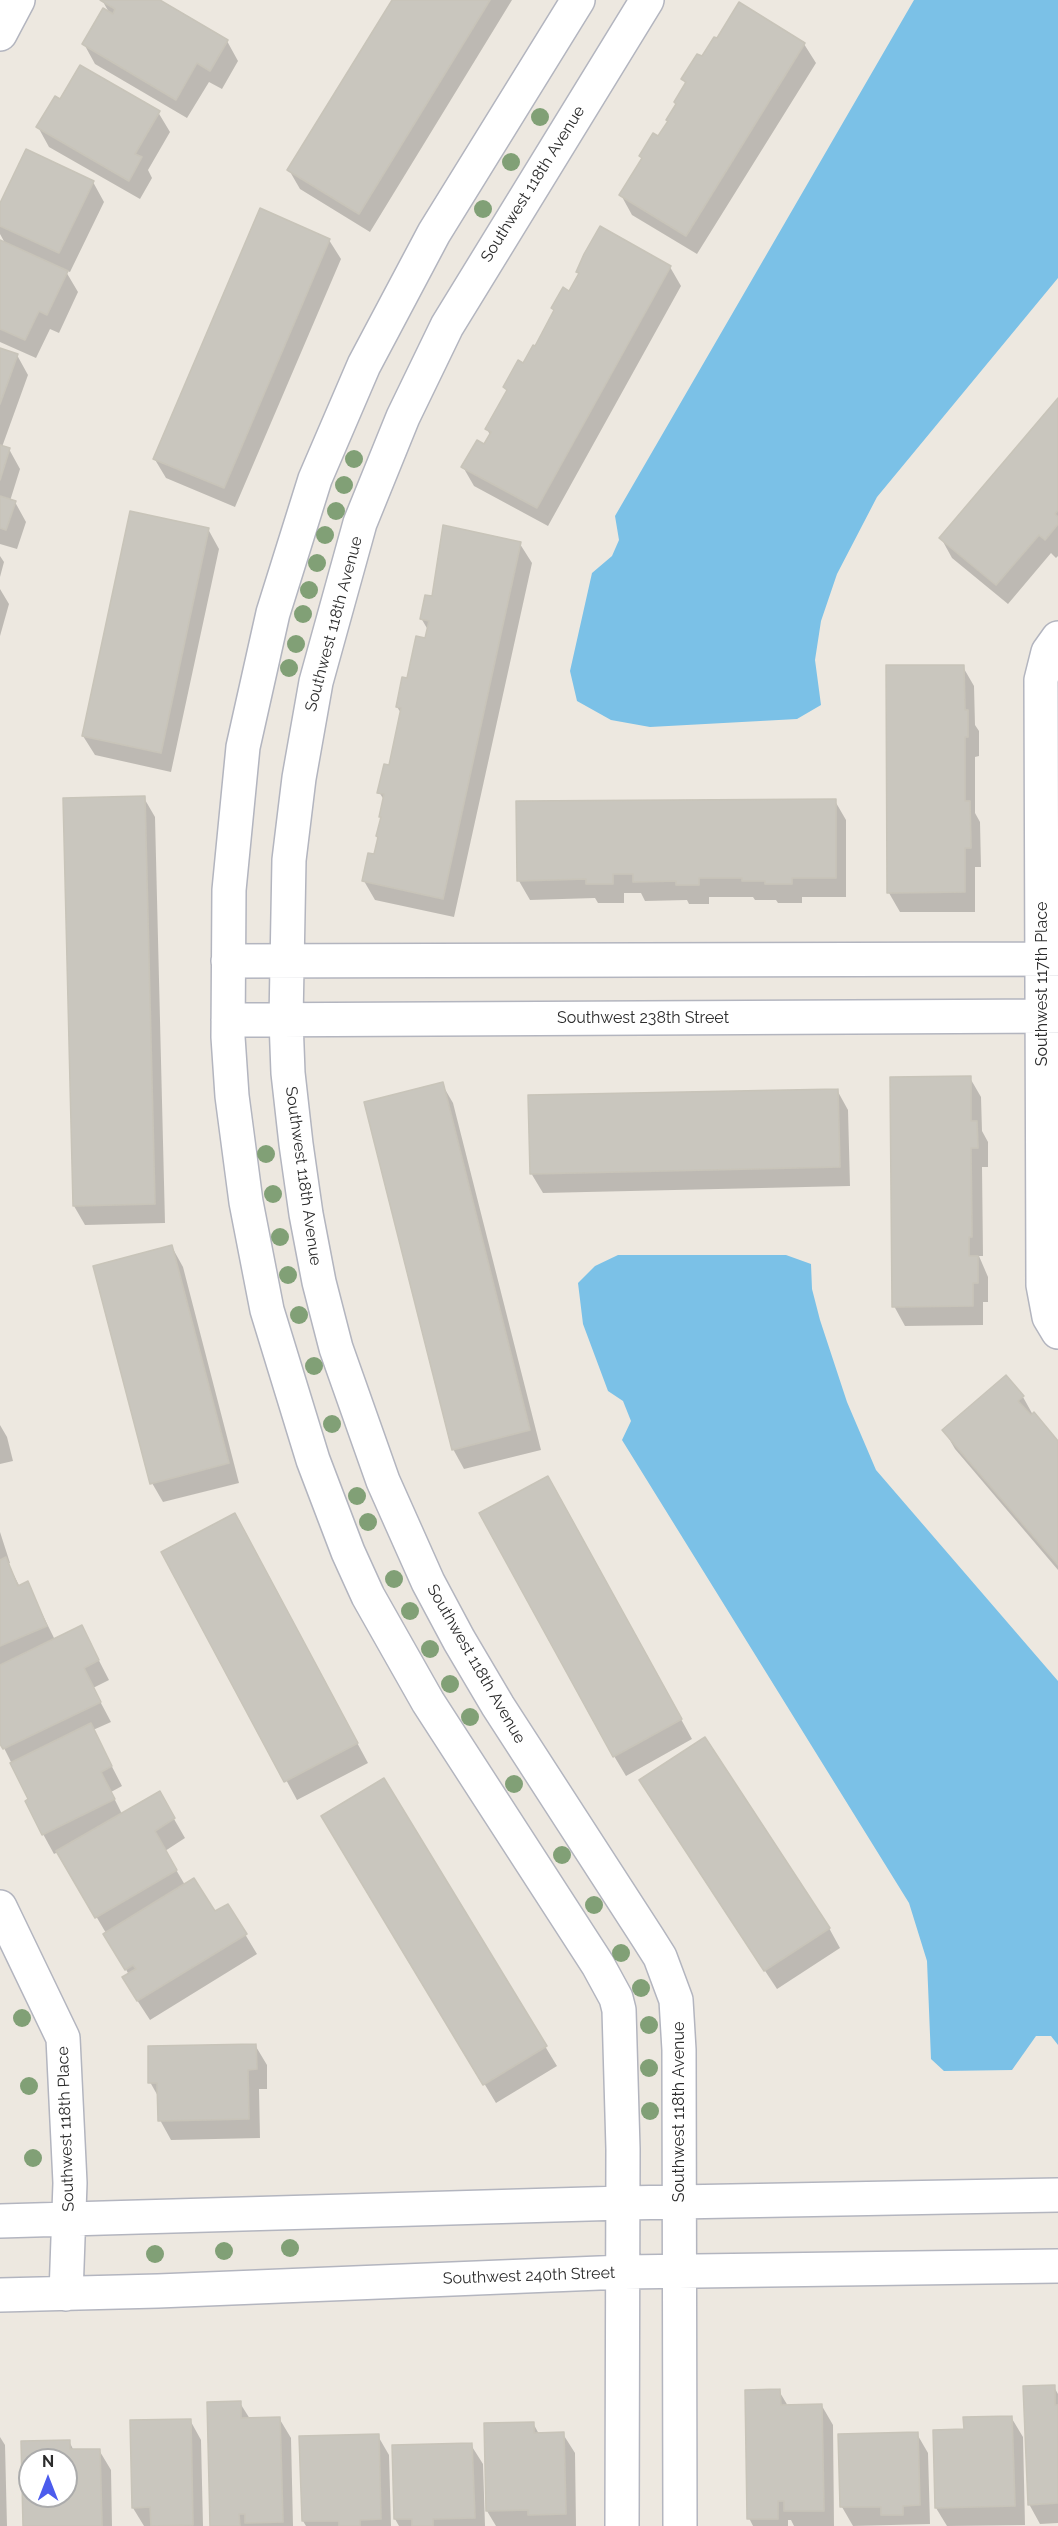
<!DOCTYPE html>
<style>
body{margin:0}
#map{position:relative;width:1058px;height:2526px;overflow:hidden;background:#ede8e0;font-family:Raleway,sans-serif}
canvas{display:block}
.north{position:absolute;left:18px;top:2448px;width:60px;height:60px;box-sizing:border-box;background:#fff;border:2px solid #ababab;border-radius:50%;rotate:0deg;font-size:16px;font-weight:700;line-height:24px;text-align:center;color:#2c2c2c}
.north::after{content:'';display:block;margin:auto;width:21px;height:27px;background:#4c5ced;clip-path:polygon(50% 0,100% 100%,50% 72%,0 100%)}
</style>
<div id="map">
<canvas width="1058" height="2526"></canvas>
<div class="north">N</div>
</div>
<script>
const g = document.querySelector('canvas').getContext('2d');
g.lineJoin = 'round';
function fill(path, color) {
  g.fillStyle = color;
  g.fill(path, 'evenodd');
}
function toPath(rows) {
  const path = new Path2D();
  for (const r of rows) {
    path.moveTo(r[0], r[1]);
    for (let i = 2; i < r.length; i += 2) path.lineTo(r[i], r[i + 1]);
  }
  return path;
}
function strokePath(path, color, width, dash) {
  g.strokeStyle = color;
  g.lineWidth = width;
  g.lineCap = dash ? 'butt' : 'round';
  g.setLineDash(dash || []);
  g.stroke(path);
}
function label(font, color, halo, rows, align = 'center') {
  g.font = font + ' Raleway,sans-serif';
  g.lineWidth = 4.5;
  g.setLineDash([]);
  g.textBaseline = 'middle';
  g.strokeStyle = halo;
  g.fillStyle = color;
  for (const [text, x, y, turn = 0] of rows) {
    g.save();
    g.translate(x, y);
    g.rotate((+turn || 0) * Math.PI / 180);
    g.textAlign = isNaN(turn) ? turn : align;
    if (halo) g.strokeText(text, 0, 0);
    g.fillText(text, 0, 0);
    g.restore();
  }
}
fill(toPath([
 [914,0,1058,0,1058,278,877,497,837,574,821,621,815,660,821,705,797,719,650,727,611,720,577,701,570,671,592,573,612,556,619,540,615,516],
 [618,1255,786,1255,811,1264,812,1289,820,1320,847,1402,876,1470,1058,1681,1058,2045,1051,2036,1036,2036,1012,2070,944,2071,931,2059,927,1961,909,1903,622,1440,631,1421,623,1401,608,1391,583,1324,578,1283,595,1266]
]), '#7bc1e7');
fill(toPath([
 [102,0,157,0,227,41,238,61,222,89,209,82,187,118,95,64,84,44,110,14],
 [394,0,512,0,370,232,300,189,289,170],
 [804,44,816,63,697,254,632,215,621,195,643,159,641,156,659,138,686,85,683,79,702,58],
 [61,101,158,112,170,132,148,170,152,178,140,199,49,147,38,127],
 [93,182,104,202,70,272,65,270,78,292,59,333,50,329,36,358,0,342,0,242,6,245,0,234,0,207],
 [329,240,341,259,235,507,166,478,154,458],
 [670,267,681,286,548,526,474,486,463,467,485,446,490,435,487,429,507,392,505,387,535,348,570,293,580,274,578,272],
 [0,349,17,355,28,375,2,447,9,449,20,469,10,501,15,502,26,522,17,549,0,544],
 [1058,400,1058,556,1056,558,1051,553,1008,604,952,558,941,538],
 [208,529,219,549,171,772,95,755,83,736],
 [520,544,532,563,454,917,375,900,364,881,376,856,384,800,379,792,390,767,401,713,397,707,426,640,428,630,421,618,433,598],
 [0,556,4,562,0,577],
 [0,589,9,604,0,636],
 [963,667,974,686,975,725,979,731,979,756,975,757,975,813,980,822,981,867,975,867,975,912,900,912,889,893],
 [144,798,155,817,165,1223,85,1225,74,1206],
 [835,801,846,820,846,897,802,897,802,903,778,903,776,900,755,900,753,897,709,897,709,904,689,904,687,900,645,901,641,893,624,893,624,903,598,903,595,898,530,900,519,881],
 [970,1078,981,1097,982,1131,988,1142,988,1167,982,1167,983,1256,979,1256,988,1277,988,1302,983,1302,983,1325,905,1326,894,1306],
 [442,1084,453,1103,541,1450,464,1469,453,1449],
 [837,1090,848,1110,850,1186,543,1193,531,1173],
 [172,1247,183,1267,239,1483,163,1502,152,1483],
 [1023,1397,1033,1415,1058,1443,1058,1570,955,1449,944,1430],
 [0,1425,7,1437,13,1461,0,1464],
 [558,1497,692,1739,626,1776,614,1756],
 [0,1532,10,1563,8,1564,20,1587,27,1583,55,1640,92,1647,109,1680,93,1688,111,1722,93,1730,122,1786,111,1792,122,1814,159,1793,185,1838,165,1851,185,1885,215,1913,228,1906,257,1954,150,2020,135,1997,129,1975,106,1933,58,1852,54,1854,43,1834,27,1802,30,1800,0,1740],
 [245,1535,368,1763,297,1800,163,1553],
 [384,1780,557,2066,496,2103,334,1836],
 [652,1800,829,1928,840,1948,777,1989],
 [255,2045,267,2065,267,2089,259,2089,260,2138,171,2140,160,2120,159,2098,150,2082],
 [1054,2387,1058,2394,1058,2523,1040,2524,1029,2504],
 [779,2391,788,2406,822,2406,833,2425,834,2526,794,2526,791,2520,788,2520,788,2526,753,2526,749,2518],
 [240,2403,250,2419,279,2418,291,2438,293,2526,211,2526],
 [1011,2417,1023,2437,1025,2525,947,2526,936,2508,965,2430],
 [190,2420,201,2440,203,2526,144,2526,133,2508],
 [533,2423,539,2434,563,2434,575,2453,576,2526,496,2526,487,2511],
 [917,2434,928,2453,930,2524,853,2526,842,2507],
 [378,2436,389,2455,391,2526,306,2526,303,2521,301,2438],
 [0,2437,5,2445,7,2526,0,2526],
 [69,2441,74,2451,99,2450,111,2470,112,2526,24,2526,22,2443],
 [30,2460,66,2460,66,2496,30,2496],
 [471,2445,483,2464,485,2526,399,2526,395,2519,394,2447]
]), '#0003');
const building = toPath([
 [100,0,160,0,228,40,210,71,197,63,176,100,82,44,103,8,113,14,115,9,100,0],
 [392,0,490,0,359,214,287,170,392,0],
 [739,2,805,43,686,236,619,195,642,158,639,156,653,133,658,136,668,121,666,120,676,104,674,102,686,82,681,79,697,54,702,56,714,37,717,38,739,2],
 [80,65,160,111,135,154,142,157,129,181,36,127,55,96,60,99,80,65],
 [26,149,94,181,59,253,0,226,0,203,26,149],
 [260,208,330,239,224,488,153,459,260,208],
 [600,226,671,266,537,508,461,467,477,440,484,444,491,432,485,429,507,390,503,387,518,360,523,363,533,345,535,346,554,310,551,308,563,287,569,291,579,273,576,272,584,254,600,226],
 [0,240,68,271,47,315,39,311,25,340,0,329,0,240],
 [0,348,18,354,0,404,0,348],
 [1058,398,1058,510,1055,514,1058,517,1058,524,1045,540,1039,535,996,585,939,538,1058,398],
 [0,445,10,448,0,480,0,445],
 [0,496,16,501,6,530,0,528,0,496],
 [130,511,209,528,161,753,82,736,130,511],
 [443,525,521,542,443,899,362,881,368,853,374,854,378,837,376,836,381,817,379,817,384,794,377,793,384,764,389,765,401,708,396,707,402,677,407,678,416,636,425,638,429,621,420,619,425,595,432,596,443,525],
 [886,665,964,665,965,710,968,710,968,737,965,737,965,801,970,801,971,848,965,848,965,892,887,893,886,665],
 [145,796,155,1204,73,1206,63,798,145,796],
 [836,799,836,878,792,878,792,884,765,884,765,881,742,881,742,878,699,878,699,885,676,885,676,881,633,882,633,874,613,874,613,884,586,884,586,879,517,881,516,801,836,799],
 [971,1076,971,1121,977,1121,978,1148,971,1148,972,1237,969,1237,969,1256,978,1256,978,1283,973,1283,973,1306,892,1307,890,1077,971,1076],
 [443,1082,530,1430,452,1450,364,1102,443,1082],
 [838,1089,840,1167,530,1174,528,1095,838,1089],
 [172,1245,229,1463,150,1484,93,1266,172,1245],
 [1006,1375,1024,1396,1018,1401,1031,1415,1034,1412,1058,1441,1058,1565,942,1430,1006,1375],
 [548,1476,682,1719,613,1757,479,1513,548,1476],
 [235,1513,358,1743,284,1782,161,1552,235,1513],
 [6,1557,18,1586,28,1581,47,1626,0,1646,0,1560,6,1557],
 [82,1625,99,1660,84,1668,101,1702,3,1749,0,1744,0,1665,82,1625],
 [91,1723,112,1766,101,1772,115,1799,42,1835,25,1801,28,1799,10,1763,91,1723],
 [705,1737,830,1928,764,1971,639,1780,705,1737],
 [384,1778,547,2046,483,2085,321,1816,384,1778],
 [160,1791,175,1818,155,1831,177,1870,95,1918,56,1851,160,1791],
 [194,1878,215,1911,228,1904,247,1934,137,2001,122,1977,136,1969,133,1965,125,1970,103,1934,194,1878],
 [256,2044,257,2069,248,2070,249,2119,158,2121,157,2083,148,2083,148,2046,256,2044],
 [1055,2385,1055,2405,1058,2405,1058,2503,1028,2505,1023,2386,1055,2385],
 [780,2389,781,2405,822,2404,824,2511,784,2511,784,2501,778,2501,778,2519,747,2519,745,2390,780,2389],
 [241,2401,241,2418,280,2417,283,2522,245,2523,245,2514,239,2514,240,2526,210,2526,207,2402,241,2401],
 [1012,2416,1015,2506,935,2508,933,2430,964,2429,963,2417,1012,2416],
 [191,2419,193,2525,151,2526,150,2507,132,2508,130,2420,191,2419],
 [534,2422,534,2433,564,2432,566,2514,528,2515,528,2510,486,2511,484,2423,534,2422],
 [918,2432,920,2505,903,2506,903,2515,881,2515,881,2507,840,2507,838,2434,918,2432],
 [379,2434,381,2519,360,2520,360,2526,339,2526,339,2521,302,2521,299,2436,379,2434],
 [70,2440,70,2449,100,2449,102,2526,23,2526,21,2441,70,2440],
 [30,2460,66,2460,66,2496,30,2496,30,2460],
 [472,2443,475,2518,433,2519,433,2526,412,2526,412,2519,394,2519,392,2445,472,2443]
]);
fill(building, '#c9c6be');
strokePath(building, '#c8c4b9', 1.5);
const minor = toPath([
 [578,0,434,233,364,365,315,479,273,613,243,747,229,890,228,1037,232,1096,246,1202,267,1310,313,1460,348,1552,368,1596,428,1702,598,1965,616,1998,619,2010,623,2149,622,2526],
 [647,0,447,326,403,417,360,523,316,682,299,778,289,860,286,1020,288,1073,296,1144,306,1214,319,1282,336,1348,383,1481,428,1582,459,1640,498,1706,648,1938,660,1957,676,2000,679,2050,680,2526],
 [0,34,18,0],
 [1058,638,1048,652,1041,680,1043,1285,1049,1317,1058,1332],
 [228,961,1058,959],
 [228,1020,1058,1016],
 [0,1907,63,2038,70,2183,66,2294],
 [0,2221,623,2203,1058,2195],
 [0,2295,158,2291,624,2272,1058,2266]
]);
strokePath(minor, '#b3b5bf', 36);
strokePath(minor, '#fff', 33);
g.fillStyle = '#81a076';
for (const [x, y] of [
 [540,117],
 [511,162],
 [483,209],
 [354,459],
 [344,485],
 [336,511],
 [325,535],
 [317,563],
 [309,590],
 [303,614],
 [296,644],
 [289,668],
 [266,1154],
 [273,1194],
 [280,1237],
 [288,1275],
 [299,1315],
 [314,1366],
 [332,1424],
 [357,1496],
 [368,1522],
 [394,1579],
 [410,1611],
 [430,1649],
 [450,1684],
 [470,1717],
 [514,1784],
 [562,1855],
 [594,1905],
 [621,1953],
 [641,1988],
 [22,2018],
 [649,2025],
 [649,2068],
 [29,2086],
 [650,2111],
 [33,2158],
 [290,2248],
 [224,2251],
 [155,2254]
]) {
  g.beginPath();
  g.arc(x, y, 9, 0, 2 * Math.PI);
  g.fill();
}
label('16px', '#2c2c2c', '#fff', [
 ["Southwest 118th Avenue",533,184,-58],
 ["Southwest 118th Avenue",334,624,-75],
 ["Southwest 117th Place",1042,984,-90],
 ["Southwest 238th Street",643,1018],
 ["Southwest 118th Avenue",303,1176,82],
 ["Southwest 118th Avenue",476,1664,60],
 ["Southwest 118th Avenue",679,2112,-90],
 ["Southwest 118th Place",66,2129,-92],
 ["Southwest 240th Street",529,2276,-2]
]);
</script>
